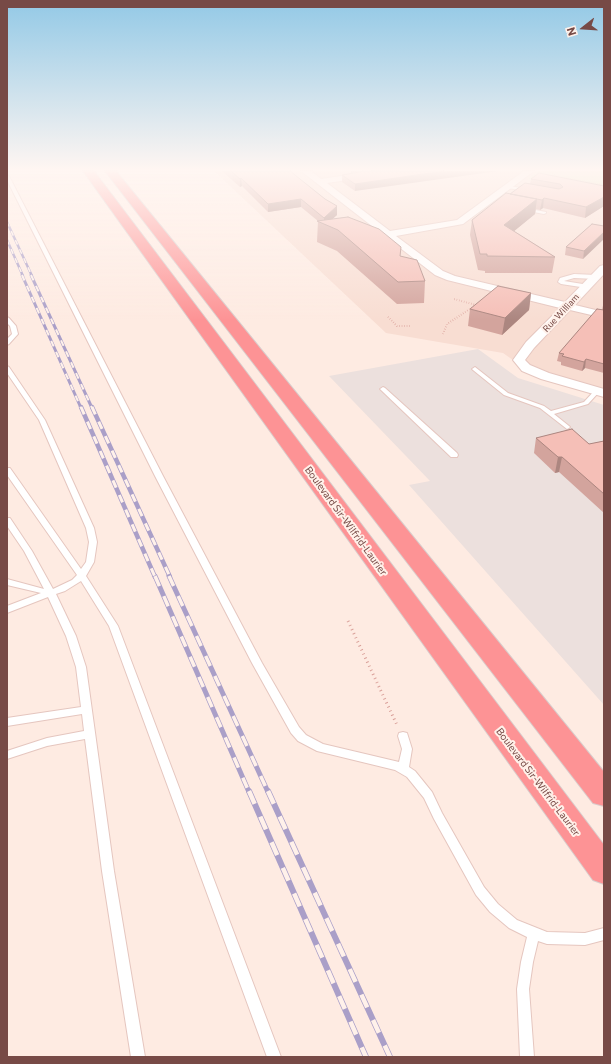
<!DOCTYPE html>
<style>
body{margin:0}
#map{position:relative;width:611px;height:1064px;overflow:hidden;background:#feebe2;font-family:Commissioner,sans-serif}
canvas{display:block}
.frame{position:absolute;inset:0;border:8px solid #774a46;pointer-events:none}
.north{position:absolute;left:563px;top:8px;width:40px;height:40px;-webkit-text-stroke:3px #fff1ea;paint-order:stroke;rotate:253deg;font-size:11px;font-weight:700;line-height:16px;text-align:center;color:#774a46}
.north::after{content:'';display:block;margin:auto;width:14px;height:18px;background:#774a46;clip-path:polygon(50% 0,100% 100%,50% 72%,0 100%)}
</style>
<div id="map">
<canvas width="611" height="1064"></canvas>
<div class="frame"></div>
<div class="north">N</div>
</div>
<script>
const g = document.querySelector('canvas').getContext('2d');
g.lineJoin = 'round';
function fill(path, color) {
  g.fillStyle = color;
  g.fill(path, 'evenodd');
}
function toPath(rows) {
  const path = new Path2D();
  for (const r of rows) {
    path.moveTo(r[0], r[1]);
    for (let i = 2; i < r.length; i += 2) path.lineTo(r[i], r[i + 1]);
  }
  return path;
}
function strokePath(path, color, width, dash) {
  g.strokeStyle = color;
  g.lineWidth = width;
  g.lineCap = dash ? 'butt' : 'round';
  g.setLineDash(dash || []);
  g.stroke(path);
}
function label(font, color, halo, rows, align = 'center') {
  g.font = font + ' Commissioner,sans-serif';
  g.lineWidth = 4;
  g.setLineDash([]);
  g.textBaseline = 'middle';
  g.strokeStyle = halo;
  g.fillStyle = color;
  for (const [text, x, y, turn = 0] of rows) {
    g.save();
    g.translate(x, y);
    g.rotate((+turn || 0) * Math.PI / 180);
    g.textAlign = isNaN(turn) ? turn : align;
    if (halo) g.strokeText(text, 0, 0);
    g.fillText(text, 0, 0);
    g.restore();
  }
}
fill(toPath([
 [214,171,538,171,528,179,604,186,604,391,527,370,503,353,386,333]
]), '#f8ddd2');
fill(toPath([
 [478,349,518,378,604,405,604,705,409,485,430,481,329,376]
]), '#ece0dd');
fill(toPath([
 [538,171,604,171,604,186,573,188,528,179]
]), '#deecbf');
const service = toPath([
 [7,175,9,176,163,476,262,663,299,727,306,735,323,744,399,762,402,749,398,736,399,733,403,732,407,733,412,749,409,767,415,771,432,792,442,813,484,887,498,904,517,920,547,932,585,933,604,928,604,940,585,945,547,944,538,941,533,962,529,989,534,1057,520,1057,517,989,521,962,527,937,509,928,490,912,476,895,434,819,424,798,407,777,395,770,317,751,298,741,291,733,252,663,155,476,7,180,7,175],
 [509,186,528,189,530,190,528,191,507,188,507,187,509,186],
 [525,208,546,212,546,213,544,214,523,210,523,209,525,208],
 [574,274,596,275,599,277,596,279,574,278,564,281,589,285,589,287,587,288,561,284,558,282,560,278,574,274],
 [7,317,9,318,16,326,18,334,9,344,7,345,7,339,12,334,10,326,7,323,7,317],
 [7,366,9,367,45,420,94,528,97,542,94,562,86,576,118,626,281,1057,267,1057,109,626,81,581,65,591,56,594,76,636,86,667,114,871,145,1057,131,1057,102,871,85,739,47,746,7,759,7,751,47,738,84,731,82,714,7,726,7,718,81,707,76,667,66,636,48,597,7,613,7,606,41,593,7,585,7,579,44,589,24,551,7,526,7,518,10,518,32,551,53,589,72,580,77,575,7,475,7,468,10,468,81,569,86,562,89,542,86,528,39,420,7,373,7,366],
 [475,367,508,393,544,406,551,411,584,402,595,390,597,389,600,391,588,404,554,414,569,426,570,427,569,428,567,429,540,408,504,395,473,370,472,369,475,367],
 [383,387,385,388,457,453,458,455,457,457,451,457,381,390,380,389,383,387]
]);
const minor = toPath([
 [301,171,311,171,321,179,376,171,399,171,395,173,327,183,390,231,457,220,524,171,534,171,463,224,396,236,443,271,455,276,565,302,600,266,604,265,604,274,575,305,604,312,604,318,570,310,534,348,525,360,530,365,549,373,604,389,604,397,541,379,522,371,513,360,526,342,560,308,447,280,435,275,301,171]
]);
const motorway = toPath([
 [83,171,94,171,604,845,604,884,593,880,83,171],
 [105,171,116,171,604,772,604,806,593,803,105,171]
]);
strokePath(service, '#e5c6bf', 2);
strokePath(minor, '#e5c6bf', 2);
strokePath(motorway, '#d9cccb', 2);
strokePath(toPath([
 [549,171,559,177],
 [566,178,604,185]
]), '#daa19a', 1.5, [0.5, 1.5]);
strokePath(toPath([
 [388,317,397,326,411,326],
 [443,334,447,324,476,305,454,299]
]), '#daa19a', 2, [0.5, 2]);
strokePath(toPath([
 [348,621,397,725]
]), '#daa19a', 3, [1, 3.5]);
fill(service, '#fff');
fill(minor, '#fff');
fill(motorway, '#fd9395');
const railFar4 = toPath([
 [7,222,32,276],
 [7,240,23,276]
]);
const railFar3 = toPath([
 [22,275,81,408],
 [31,275,92,408]
]);
const railFar2 = toPath([
 [81,407,155,577],
 [92,407,170,577]
]);
const railFar1 = toPath([
 [155,576,249,792],
 [169,576,268,792]
]);
const rail = toPath([
 [249,791,366,1057],
 [268,791,390,1057]
]);
strokePath(railFar4, '#aa9fc8', 2.5);
strokePath(railFar3, '#aa9fc8', 3);
strokePath(railFar2, '#aa9fc8', 4.5);
strokePath(railFar1, '#aa9fc8', 5);
strokePath(rail, '#aa9fc8', 6);
strokePath(railFar4, '#fff1ea', 1.5, [5]);
strokePath(railFar3, '#fff1ea', 2, [6]);
strokePath(railFar2, '#fff1ea', 3, [8]);
strokePath(railFar1, '#fff1ea', 3.5, [11]);
strokePath(rail, '#fff1ea', 4.5, [14]);
fill(toPath([
 [222,171,290,171,337,215,332,219,401,247,400,256,425,281,424,303,397,304,337,251,317,242,318,221,301,207,268,212,242,186,240,187],
 [365,171,355,191,342,182,342,175],
 [531,179,604,186,604,206,585,218,543,208,540,210,536,209,535,214,514,231,555,257,552,273,485,273,485,271,478,270,470,235,472,220,510,194,530,184],
 [592,224,583,259,565,255,566,247],
 [531,293,529,310,502,335,468,326,470,309],
 [604,301,604,373,585,368,582,371,561,365,561,362,557,361,559,353,602,310],
 [536,438,589,444,604,441,604,513,559,472,555,473,534,453]
]), '#d3a49d');
fill(toPath([
 [351,171,364,171,351,173],
 [444,171,498,171,355,191,355,184],
 [241,178,242,186,240,187,240,179],
 [604,197,604,206,585,218,586,207],
 [544,198,543,208,540,210,542,200],
 [301,199,301,207,268,212,268,204],
 [537,199,535,214,502,241,504,225],
 [337,206,337,215,326,225,324,224,324,218],
 [604,232,604,239,583,259,584,251],
 [531,293,529,310,502,335,505,318],
 [586,359,585,368,582,371,584,362],
 [558,457,562,457,559,472,555,473]
]), '#ac8680');
const building = toPath([
 [231,171,290,171,325,199,337,206,324,218,301,199,268,204,241,178,240,179,231,171],
 [365,171,444,171,355,184,342,175,365,171],
 [539,173,604,186,604,197,586,207,544,198,542,200,510,194,525,183,559,189,563,187,560,184,531,179,539,173],
 [506,193,537,199,504,225,555,257,487,256,487,254,480,254,472,220,506,193],
 [348,217,379,229,401,247,400,256,417,260,425,281,398,282,338,230,317,221,348,217],
 [592,224,604,226,604,232,584,251,566,247,592,224],
 [498,286,531,293,505,318,470,309,498,286],
 [597,309,604,310,604,364,586,359,584,362,562,356,564,354,559,353,597,309],
 [572,429,589,444,604,441,604,494,562,457,558,457,536,438,572,429]
]);
fill(building, '#f5bfb7');
strokePath(building, '#ac8680', 1);
const sky = g.createLinearGradient(0, 0, 0, 320);
sky.addColorStop(0, '#93c9e6');
sky.addColorStop(0.53, '#fff6f2');
sky.addColorStop(1, '#fff6f200');
g.fillStyle = sky;
g.fillRect(0, 0, 611, 320);
label('9px', '#774a46', '#fff1ea', [
 ["Rue William",561,313,-47]
]);
label('10px', '#774a46', '#fff1ea', [
 ["Boulevard Sir-Wilfrid-Laurier",346,521,54],
 ["Boulevard Sir-Wilfrid-Laurier",538,782,53]
]);
</script>
